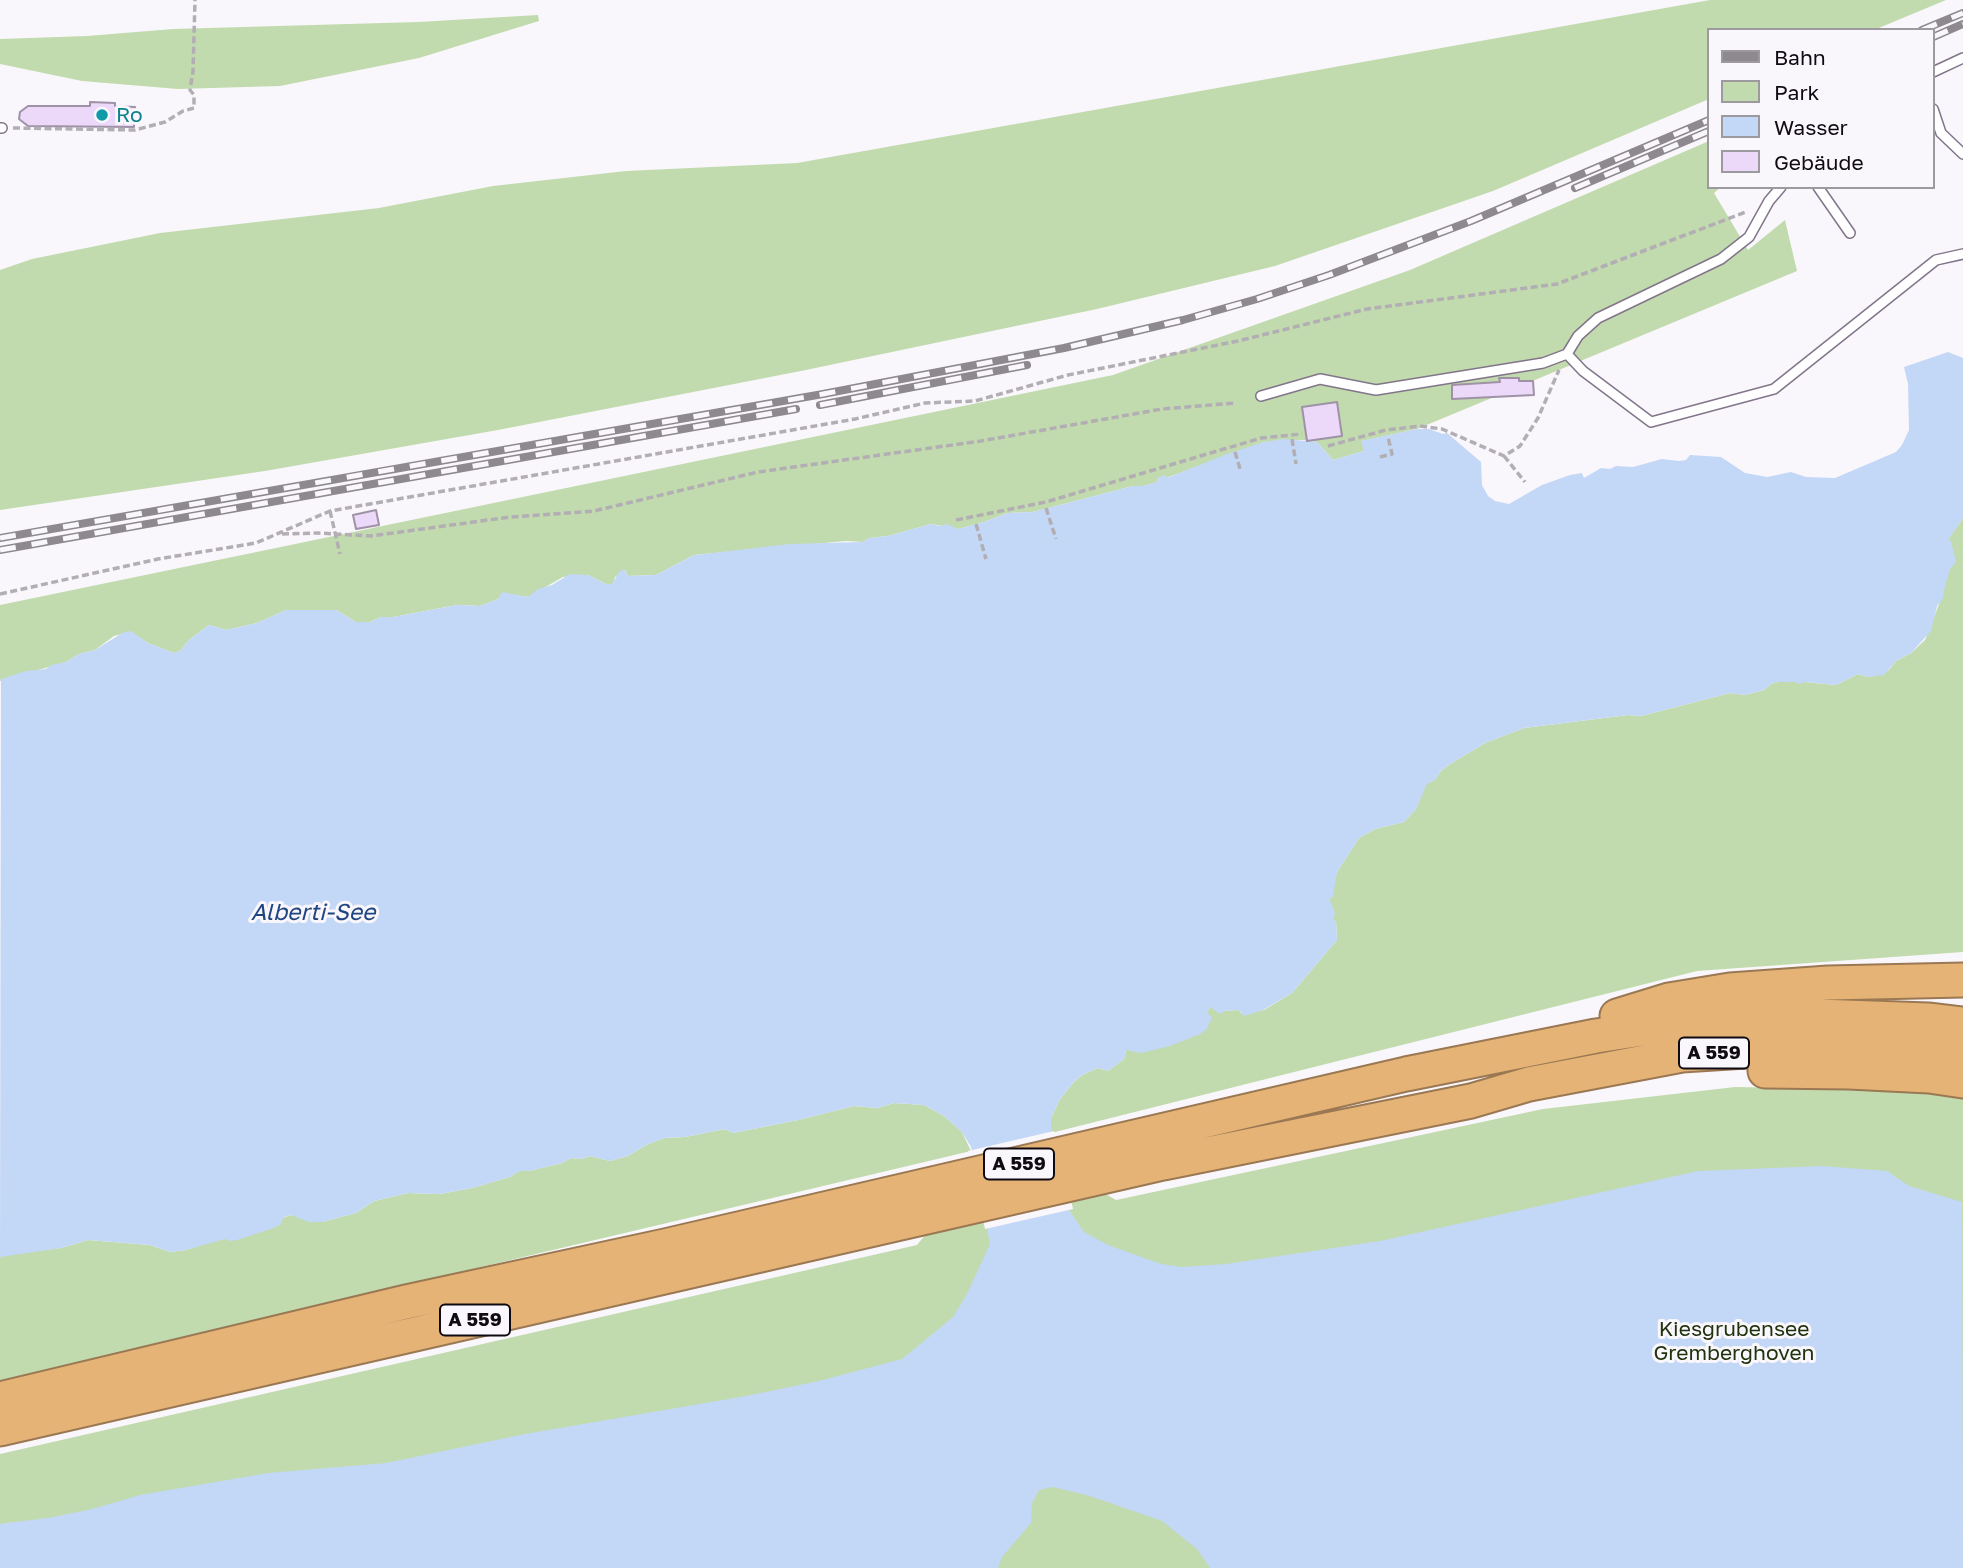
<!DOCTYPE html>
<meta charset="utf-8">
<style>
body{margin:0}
#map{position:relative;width:1963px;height:1568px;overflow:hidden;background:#faf7fc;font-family:"Golos Text",sans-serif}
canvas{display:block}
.legend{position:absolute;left:1707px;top:28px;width:228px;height:161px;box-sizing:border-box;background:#faf7fc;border:2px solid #9c999f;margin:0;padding:9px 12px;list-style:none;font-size:21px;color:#100b13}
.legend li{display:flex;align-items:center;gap:14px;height:35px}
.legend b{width:35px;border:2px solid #9c999f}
</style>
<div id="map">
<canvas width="1963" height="1568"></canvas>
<ul class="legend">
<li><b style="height:9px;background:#8d898f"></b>Bahn</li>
<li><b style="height:19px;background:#c1dbae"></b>Park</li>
<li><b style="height:19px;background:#c3d7f6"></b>Wasser</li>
<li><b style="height:19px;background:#ecd9f9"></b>Gebäude</li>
</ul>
</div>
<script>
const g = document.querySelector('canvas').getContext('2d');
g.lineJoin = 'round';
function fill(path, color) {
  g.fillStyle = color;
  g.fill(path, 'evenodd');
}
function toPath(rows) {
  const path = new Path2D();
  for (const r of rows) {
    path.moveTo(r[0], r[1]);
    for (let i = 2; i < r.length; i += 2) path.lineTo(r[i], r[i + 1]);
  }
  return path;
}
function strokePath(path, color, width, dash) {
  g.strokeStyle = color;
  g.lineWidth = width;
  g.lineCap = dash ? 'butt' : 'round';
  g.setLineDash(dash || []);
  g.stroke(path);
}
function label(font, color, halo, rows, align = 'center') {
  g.font = font + ' "Golos Text",sans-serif';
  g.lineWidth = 6;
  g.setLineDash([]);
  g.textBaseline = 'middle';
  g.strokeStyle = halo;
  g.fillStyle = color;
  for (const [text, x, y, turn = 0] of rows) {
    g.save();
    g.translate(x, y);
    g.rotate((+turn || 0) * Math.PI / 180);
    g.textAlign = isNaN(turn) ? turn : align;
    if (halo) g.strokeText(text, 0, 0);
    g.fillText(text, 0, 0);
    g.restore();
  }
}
fill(toPath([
 [1710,0,1946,0,1874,30,1709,30,1709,99,1493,191,1275,266,1097,309,806,370,498,430,265,471,0,510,0,270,32,259,160,233,379,208,493,186,626,171,797,163],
 [538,15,539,21,419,58,280,86,178,89,82,81,0,64,0,39,87,36,173,29,418,22],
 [1709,141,1709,187,1721,187,1714,193,1748,250,1785,220,1797,271,1417,429,1362,441,1364,451,1333,460,1317,442,1303,440,1264,442,1166,478,1165,475,1158,482,1143,486,1133,486,1033,512,1008,513,984,522,958,529,931,524,888,536,869,538,863,542,846,541,704,554,694,555,656,575,628,576,625,570,615,577,613,584,606,584,588,575,563,577,528,597,503,593,498,599,480,606,457,605,393,617,381,617,370,622,356,622,336,610,286,610,257,623,226,630,209,625,189,640,180,651,174,653,148,643,131,632,114,636,95,650,79,654,66,662,0,681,0,605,1113,375,1410,270],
 [1963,518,1963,952,1697,971,1051,1133,1051,1118,1060,1099,1073,1083,1082,1075,1098,1068,1108,1071,1124,1059,1126,1050,1170,1046,1207,1012,1210,1007,1224,1011,1239,1010,1241,1013,1257,1011,1264,1010,1292,993,1337,940,1336,922,1333,920,1329,897,1337,872,1359,838,1375,829,1404,822,1416,809,1426,784,1435,780,1440,772,1447,766,1485,743,1524,728,1628,715,1641,716,1730,693,1745,695,1764,690,1771,684,1778,682,1805,682,1836,685,1858,674,1868,677,1880,675,1888,671,1896,661,1911,653,1925,640,1943,594,1947,541],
 [1735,1087,1919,1090,1963,1096,1963,1568,0,1568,0,1454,917,1245,926,1234,1104,1193,1116,1200,1543,1109],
 [894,1103,924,1105,944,1116,962,1132,971,1151,0,1381,0,1257,4,1255,61,1248,88,1240,150,1245,170,1252,186,1250,291,1215,322,1222,356,1213,374,1201,408,1193,440,1194,472,1188,510,1177,519,1171,529,1171,562,1163,571,1158,581,1159,590,1156,610,1161,628,1156,646,1145,664,1138,685,1137,725,1129,733,1133,798,1120,854,1106,878,1108]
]), '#c1dbae');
fill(toPath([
 [1948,352,1963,358,1963,518,1948,540,1951,541,1956,562,1950,569,1943,594,1944,597,1937,606,1931,631,1911,653,1896,661,1884,675,1868,677,1858,674,1836,685,1805,682,1800,684,1795,682,1778,682,1771,684,1764,690,1745,695,1730,693,1641,716,1628,715,1524,728,1485,743,1447,766,1440,772,1435,780,1427,784,1416,809,1404,822,1375,829,1359,838,1337,872,1333,897,1329,898,1335,913,1333,920,1336,921,1337,940,1292,993,1263,1010,1244,1016,1239,1010,1224,1011,1220,1014,1210,1007,1207,1012,1212,1018,1206,1030,1200,1034,1170,1046,1141,1053,1126,1050,1124,1059,1108,1071,1098,1068,1082,1075,1073,1083,1060,1099,1051,1118,1051,1133,1069,1210,1084,1232,1108,1245,1161,1264,1182,1267,1226,1264,1380,1241,1698,1171,1822,1166,1887,1171,1909,1186,1962,1202,1963,1568,1210,1568,1197,1549,1162,1521,1090,1496,1053,1487,1039,1490,1032,1503,1031,1523,1002,1557,998,1568,0,1568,0,1524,6,1523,48,1518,92,1509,140,1495,268,1473,386,1463,525,1434,746,1396,819,1381,902,1359,953,1317,967,1294,990,1244,971,1147,962,1132,944,1116,924,1105,894,1103,878,1108,854,1106,798,1120,733,1133,725,1129,685,1137,664,1138,646,1145,628,1156,610,1161,590,1156,581,1159,571,1158,562,1163,529,1171,519,1171,510,1177,472,1188,440,1194,408,1193,374,1201,356,1213,322,1222,309,1222,291,1215,284,1217,280,1225,271,1229,237,1240,230,1241,225,1239,186,1250,170,1252,150,1245,88,1240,61,1248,0,1257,1,679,26,671,46,669,51,665,66,662,79,654,95,650,124,632,131,631,148,643,174,653,180,651,189,640,209,625,226,630,257,623,286,610,336,610,356,622,370,622,381,617,393,617,457,605,480,606,498,599,502,592,528,597,538,589,552,585,570,574,588,575,606,584,612,584,619,572,624,569,628,576,656,575,694,555,704,554,789,544,863,542,869,538,888,536,931,524,939,526,947,524,958,529,984,522,1008,513,1033,512,1133,486,1143,486,1157,482,1157,478,1165,475,1167,478,1227,454,1264,442,1284,439,1317,442,1333,460,1364,451,1361,441,1417,429,1429,429,1443,434,1447,433,1481,462,1482,485,1488,496,1495,501,1509,504,1542,485,1570,475,1582,473,1584,478,1601,468,1610,469,1616,466,1633,467,1662,459,1679,461,1686,460,1690,455,1721,457,1745,473,1767,477,1791,472,1806,477,1835,478,1896,452,1902,445,1909,430,1908,384,1904,367]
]), '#c3d7f6');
fill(toPath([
 [1054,1131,1073,1209,985,1229,968,1151]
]), '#faf7fc');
const building = toPath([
 [90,102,115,103,115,106,135,107,134,127,28,126,19,119,20,112,28,106,90,106,90,102],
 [1499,378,1519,378,1519,381,1533,381,1534,395,1452,399,1452,385,1500,382,1499,378],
 [1337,402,1342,436,1307,441,1302,407,1337,402],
 [376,510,379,525,356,529,353,515,376,510]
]);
fill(building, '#ecd9f9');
strokePath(building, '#9f92a7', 2);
const service = toPath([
 [1933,72,1963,58],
 [1933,109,1941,133,1963,154],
 [0,128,2,128],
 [1818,187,1850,233],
 [1567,354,1583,371,1651,422,1774,389,1936,260,1963,254],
 [1261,396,1320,379,1376,390,1543,363,1567,354,1578,336,1598,318,1721,259,1749,237,1769,201,1781,187]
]);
const motorway = toPath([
 [1617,1016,1669,1000,1730,990,1828,983,1963,980],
 [1765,1071,1849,1072,1929,1076,1963,1081],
 [0,1399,406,1302,665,1246,1406,1074,1596,1036,1675,1024,1817,1016,1928,1020,1963,1024],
 [0,1429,1163,1163,1471,1101,1529,1084,1682,1055,1825,1046,1963,1055]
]);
strokePath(service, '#82758a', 12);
strokePath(motorway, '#9a7853', 37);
strokePath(toPath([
 [13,128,135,130,165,122,183,111,194,108,194,95,190,90,193,71,195,0],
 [1292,439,1296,464],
 [1328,446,1386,430,1420,426,1442,429,1504,456,1520,446,1538,418,1559,370],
 [1235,452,1241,472],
 [1504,456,1525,482],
 [1380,457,1392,454,1388,437],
 [1046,508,1056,539],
 [330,511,340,554],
 [956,520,1046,502,1261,438,1302,434],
 [976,524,986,559],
 [282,534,318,533,371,536,510,517,594,511,758,472,981,441,1162,409,1235,403],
 [0,594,158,559,256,543,330,511,855,419,925,403,975,401,1068,375,1238,341,1367,309,1557,284,1748,211]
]), '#b2aeb4', 3.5, [7, 3.5]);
strokePath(service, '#fff', 9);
strokePath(motorway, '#e5b376', 33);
const rail = toPath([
 [1922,30,1963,13],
 [1933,37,1963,24],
 [1575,188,1709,131],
 [820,405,1027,365],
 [0,538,823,394,1064,348,1183,320,1257,299,1329,275,1471,221,1709,120],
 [0,550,796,409]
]);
strokePath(rail, '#8d898f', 8);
strokePath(rail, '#faf7fc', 5, [16]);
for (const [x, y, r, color] of [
 [102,115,7,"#0f9aa8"]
]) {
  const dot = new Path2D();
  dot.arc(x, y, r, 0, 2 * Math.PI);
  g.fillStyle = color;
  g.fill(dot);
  strokePath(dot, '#faf7fc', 2.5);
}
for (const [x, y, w] of [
 [1714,1053,70],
 [1019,1164,70],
 [475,1320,70]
]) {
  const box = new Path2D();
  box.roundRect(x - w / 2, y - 15.5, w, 31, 5);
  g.fillStyle = '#faf7fc';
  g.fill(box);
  strokePath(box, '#100b13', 2);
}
label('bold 19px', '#100b13', null, [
 ["A 559",1714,1053],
 ["A 559",1019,1164],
 ["A 559",475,1320]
]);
label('21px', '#0d838f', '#faf7fc', [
 ["Ro",116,115]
], 'left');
label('21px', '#20330d', '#faf7fc', [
 ["Kiesgrubensee",1734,1329],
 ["Gremberghoven",1734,1353]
]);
label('italic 23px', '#204682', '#faf7fc', [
 ["Alberti-See",313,913]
]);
</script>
